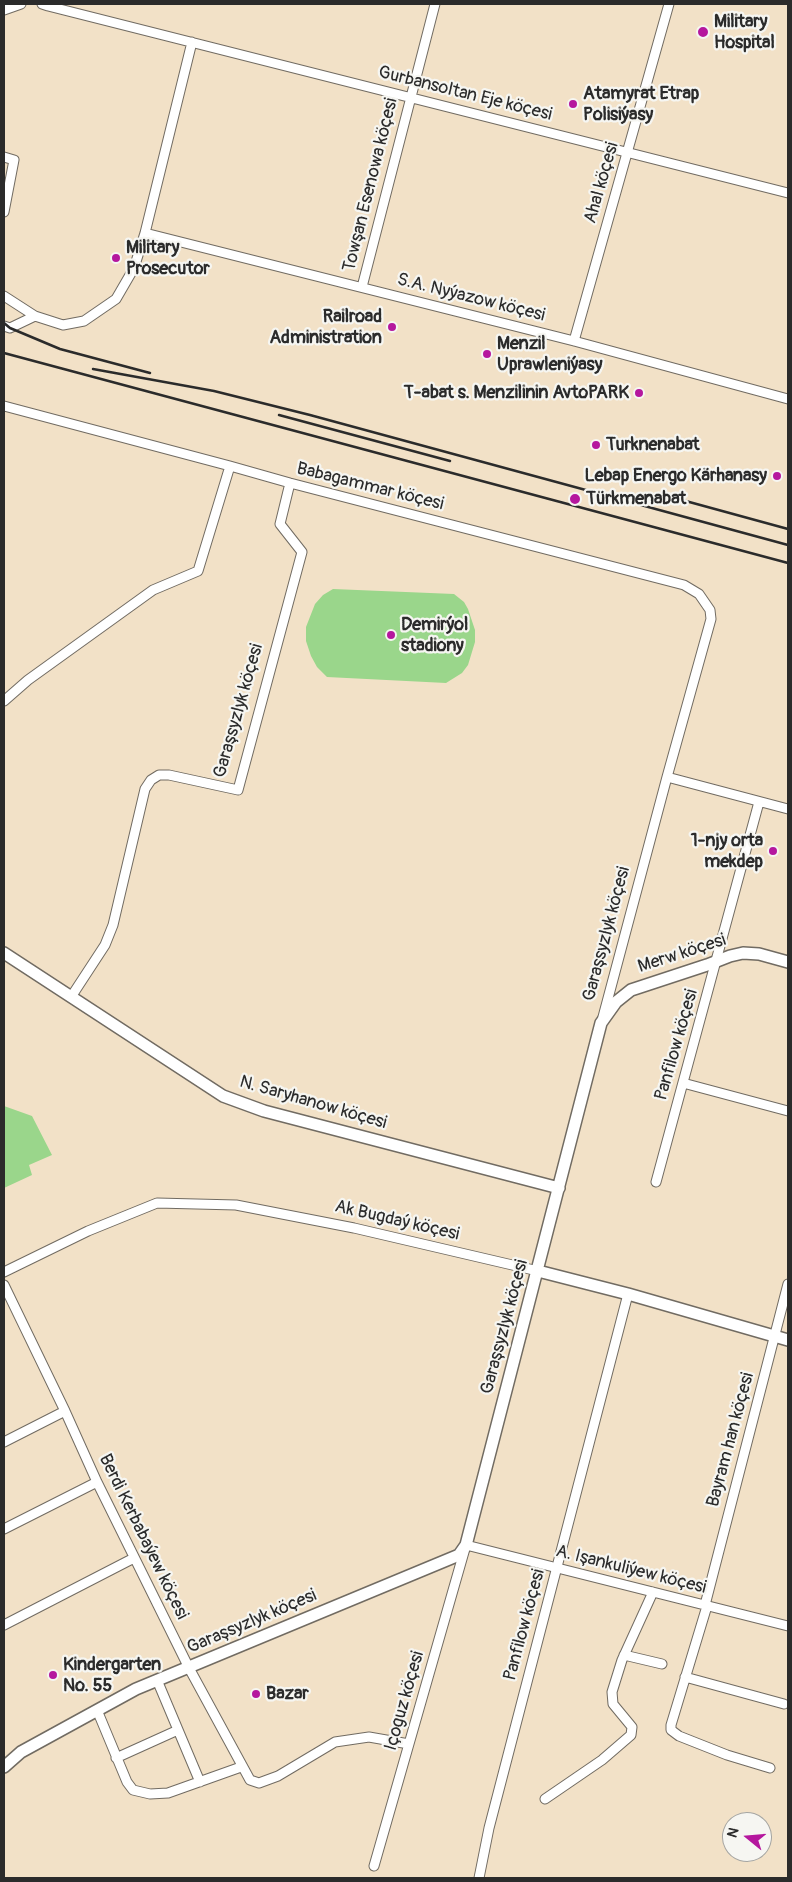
<!DOCTYPE html>
<meta charset="utf-8">
<style>
body{margin:0}
#map{position:relative;width:792px;height:1882px;overflow:hidden;background:#f2e1c7;font-family:Pangolin,sans-serif}
canvas{display:block}
.frame{position:absolute;inset:0;border:5px solid #2b2b2b;pointer-events:none}
.north{position:absolute;left:722px;top:1812px;width:50px;height:50px;box-sizing:border-box;background:#f6f6f2;border:1px solid #a5a5a2;border-radius:50%;rotate:287deg;font-size:14px;font-weight:700;line-height:20px;text-align:center;color:#2b2b2b}
.north::after{content:'';display:block;margin:auto;width:18px;height:22px;background:#b5179e;clip-path:polygon(50% 0,100% 100%,50% 72%,0 100%)}
</style>
<div id="map">
<canvas width="792" height="1882"></canvas>
<div class="frame"></div>
<div class="north">N</div>
</div>
<script>
const g = document.querySelector('canvas').getContext('2d');
g.lineJoin = 'round';
function fill(path, color) {
  g.fillStyle = color;
  g.fill(path, 'evenodd');
}
function toPath(rows) {
  const path = new Path2D();
  for (const r of rows) {
    path.moveTo(r[0], r[1]);
    for (let i = 2; i < r.length; i += 2) path.lineTo(r[i], r[i + 1]);
  }
  return path;
}
function strokePath(path, color, width, dash) {
  g.strokeStyle = color;
  g.lineWidth = width;
  g.lineCap = dash ? 'butt' : 'round';
  g.setLineDash(dash || []);
  g.stroke(path);
}
function label(font, color, halo, rows, align = 'center') {
  g.font = font + ' Pangolin,sans-serif';
  g.lineWidth = 4.5;
  g.setLineDash([]);
  g.textBaseline = 'middle';
  g.strokeStyle = halo;
  g.fillStyle = color;
  for (const [text, x, y, turn = 0] of rows) {
    g.save();
    g.translate(x, y);
    g.rotate((+turn || 0) * Math.PI / 180);
    g.textAlign = isNaN(turn) ? turn : align;
    if (halo) g.strokeText(text, 0, 0);
    g.fillText(text, 0, 0);
    g.restore();
  }
}
fill(toPath([
 [333,589,454,594,464,602,468,609,475,630,475,642,468,665,462,673,446,683,327,677,317,667,311,656,306,641,306,627,315,604,323,595],
 [4,1106,32,1116,52,1155,29,1165,32,1175,4,1188]
]), '#9ad68b');
const minor = toPath([
 [42,4,48,6,788,193],
 [4,10,21,4],
 [4,157,14,160,4,212],
 [145,233,574,341,788,399],
 [362,287,435,4],
 [4,296,35,316,63,325,84,321,116,299,134,268,145,233,192,42],
 [4,326,10,328,35,316],
 [574,341,669,4],
 [4,406,230,466,290,483,684,585,699,594,710,610,711,619,667,777,603,1017],
 [4,701,28,680,153,590,198,571,230,466],
 [667,777,788,809],
 [71,997,105,945,113,925,145,789,151,780,159,775,169,775,238,790,302,552,280,524,290,483],
 [683,1083,788,1111],
 [656,1182,759,802],
 [4,1272,88,1231,157,1203,236,1205,354,1228,538,1271],
 [4,1285,65,1411,97,1482,189,1668,250,1780,259,1783,278,1776,335,1742,369,1737,409,1744],
 [4,1442,65,1411],
 [4,1529,97,1482],
 [705,1605,788,1284],
 [707,1606,671,1725,671,1730,679,1736,727,1755,770,1768],
 [4,1625,134,1558],
 [624,1655,662,1664],
 [685,1677,784,1704],
 [157,1680,200,1782],
 [97,1710,127,1782,133,1790,150,1794,168,1793,241,1767],
 [116,1758,178,1730],
 [545,1799,602,1760,631,1735,632,1727,613,1704,612,1692,622,1660,653,1592],
 [374,1866,466,1545,788,1626],
 [479,1878,489,1828,628,1294]
]);
const major = toPath([
 [4,953,223,1096,264,1111,559,1188],
 [538,1271,628,1294,788,1340],
 [4,1767,21,1752,136,1689,459,1555,466,1545,601,1023,616,1002,631,990,707,965,730,956,743,953,759,954,788,962]
]);
strokePath(minor, '#716b62', 11);
strokePath(major, '#716b62', 14);
strokePath(minor, '#fff', 9);
strokePath(major, '#fff', 11);
strokePath(toPath([
 [4,323,10,328,60,349,150,373],
 [4,353,788,563],
 [93,369,214,391,310,415,788,545],
 [279,415,450,461],
 [682,500,788,529]
]), '#2b2b2b', 2.5);
for (const [x, y, r, color] of [
 [703,32,6,"#b5179e"],
 [573,104,5,"#b5179e"],
 [116,258,5,"#b5179e"],
 [392,327,5,"#b5179e"],
 [487,354,5,"#b5179e"],
 [639,393,5,"#b5179e"],
 [596,445,5,"#b5179e"],
 [777,476,5,"#b5179e"],
 [575,499,6,"#b5179e"],
 [391,635,5,"#b5179e"],
 [773,851,5,"#b5179e"],
 [53,1675,5,"#b5179e"],
 [256,1694,5,"#b5179e"]
]) {
  const dot = new Path2D();
  dot.arc(x, y, r, 0, 2 * Math.PI);
  g.fillStyle = color;
  g.fill(dot);
  strokePath(dot, '#f6f6f2', 2);
}
label('bold 18px', '#2b2b2b', '#f6f6f2', [
 ["Military",714,22],
 ["Hospital",714,43],
 ["Atamyrat Etrap",583,94],
 ["Polisiýasy",583,115],
 ["Military",126,248],
 ["Prosecutor",126,269],
 ["Railroad",382,317,"right"],
 ["Administration",382,338,"right"],
 ["Menzil",497,344],
 ["Uprawleniýasy",497,365],
 ["T-abat s. Menzilinin AvtoPARK",629,393,"right"],
 ["Turknenabat",606,445],
 ["Lebap Energo Kärhanasy",767,476,"right"],
 ["Türkmenabat",586,499],
 ["Demirýol",401,625],
 ["stadiony",401,646],
 ["1-njy orta",763,841,"right"],
 ["mekdep",763,862,"right"],
 ["Kindergarten",63,1665],
 ["No. 55",63,1686],
 ["Bazar",266,1694]
], 'left');
label('18px', '#2b2b2b', '#f6f6f2', [
 ["Gurbansoltan Eje köçesi",465,94,14],
 ["Ahal köçesi",602,183,-74],
 ["Towşan Esenowa köçesi",371,185,-76],
 ["S.A. Nyýazow köçesi",471,298,14],
 ["Babagammar köçesi",370,487,14],
 ["Garaşsyzlyk köçesi",239,711,-74],
 ["Garaşsyzlyk köçesi",607,934,-75],
 ["Merw köçesi",682,954,-18],
 ["Panfilow köçesi",677,1045,-74],
 ["N. Saryhanow köçesi",313,1103,16],
 ["Ak Bugdaý köçesi",397,1221,13],
 ["Garaşsyzlyk köçesi",505,1327,-75],
 ["Bayram han köçesi",731,1440,-75],
 ["Berdi Kerbabaýew köçesi",143,1537,64],
 ["A. Işankuliýew köçesi",631,1570,14],
 ["Garaşsyzlyk köçesi",252,1622,-23],
 ["Panfilow köçesi",525,1625,-75],
 ["Içoguz köçesi",405,1701,-74]
]);
</script>
